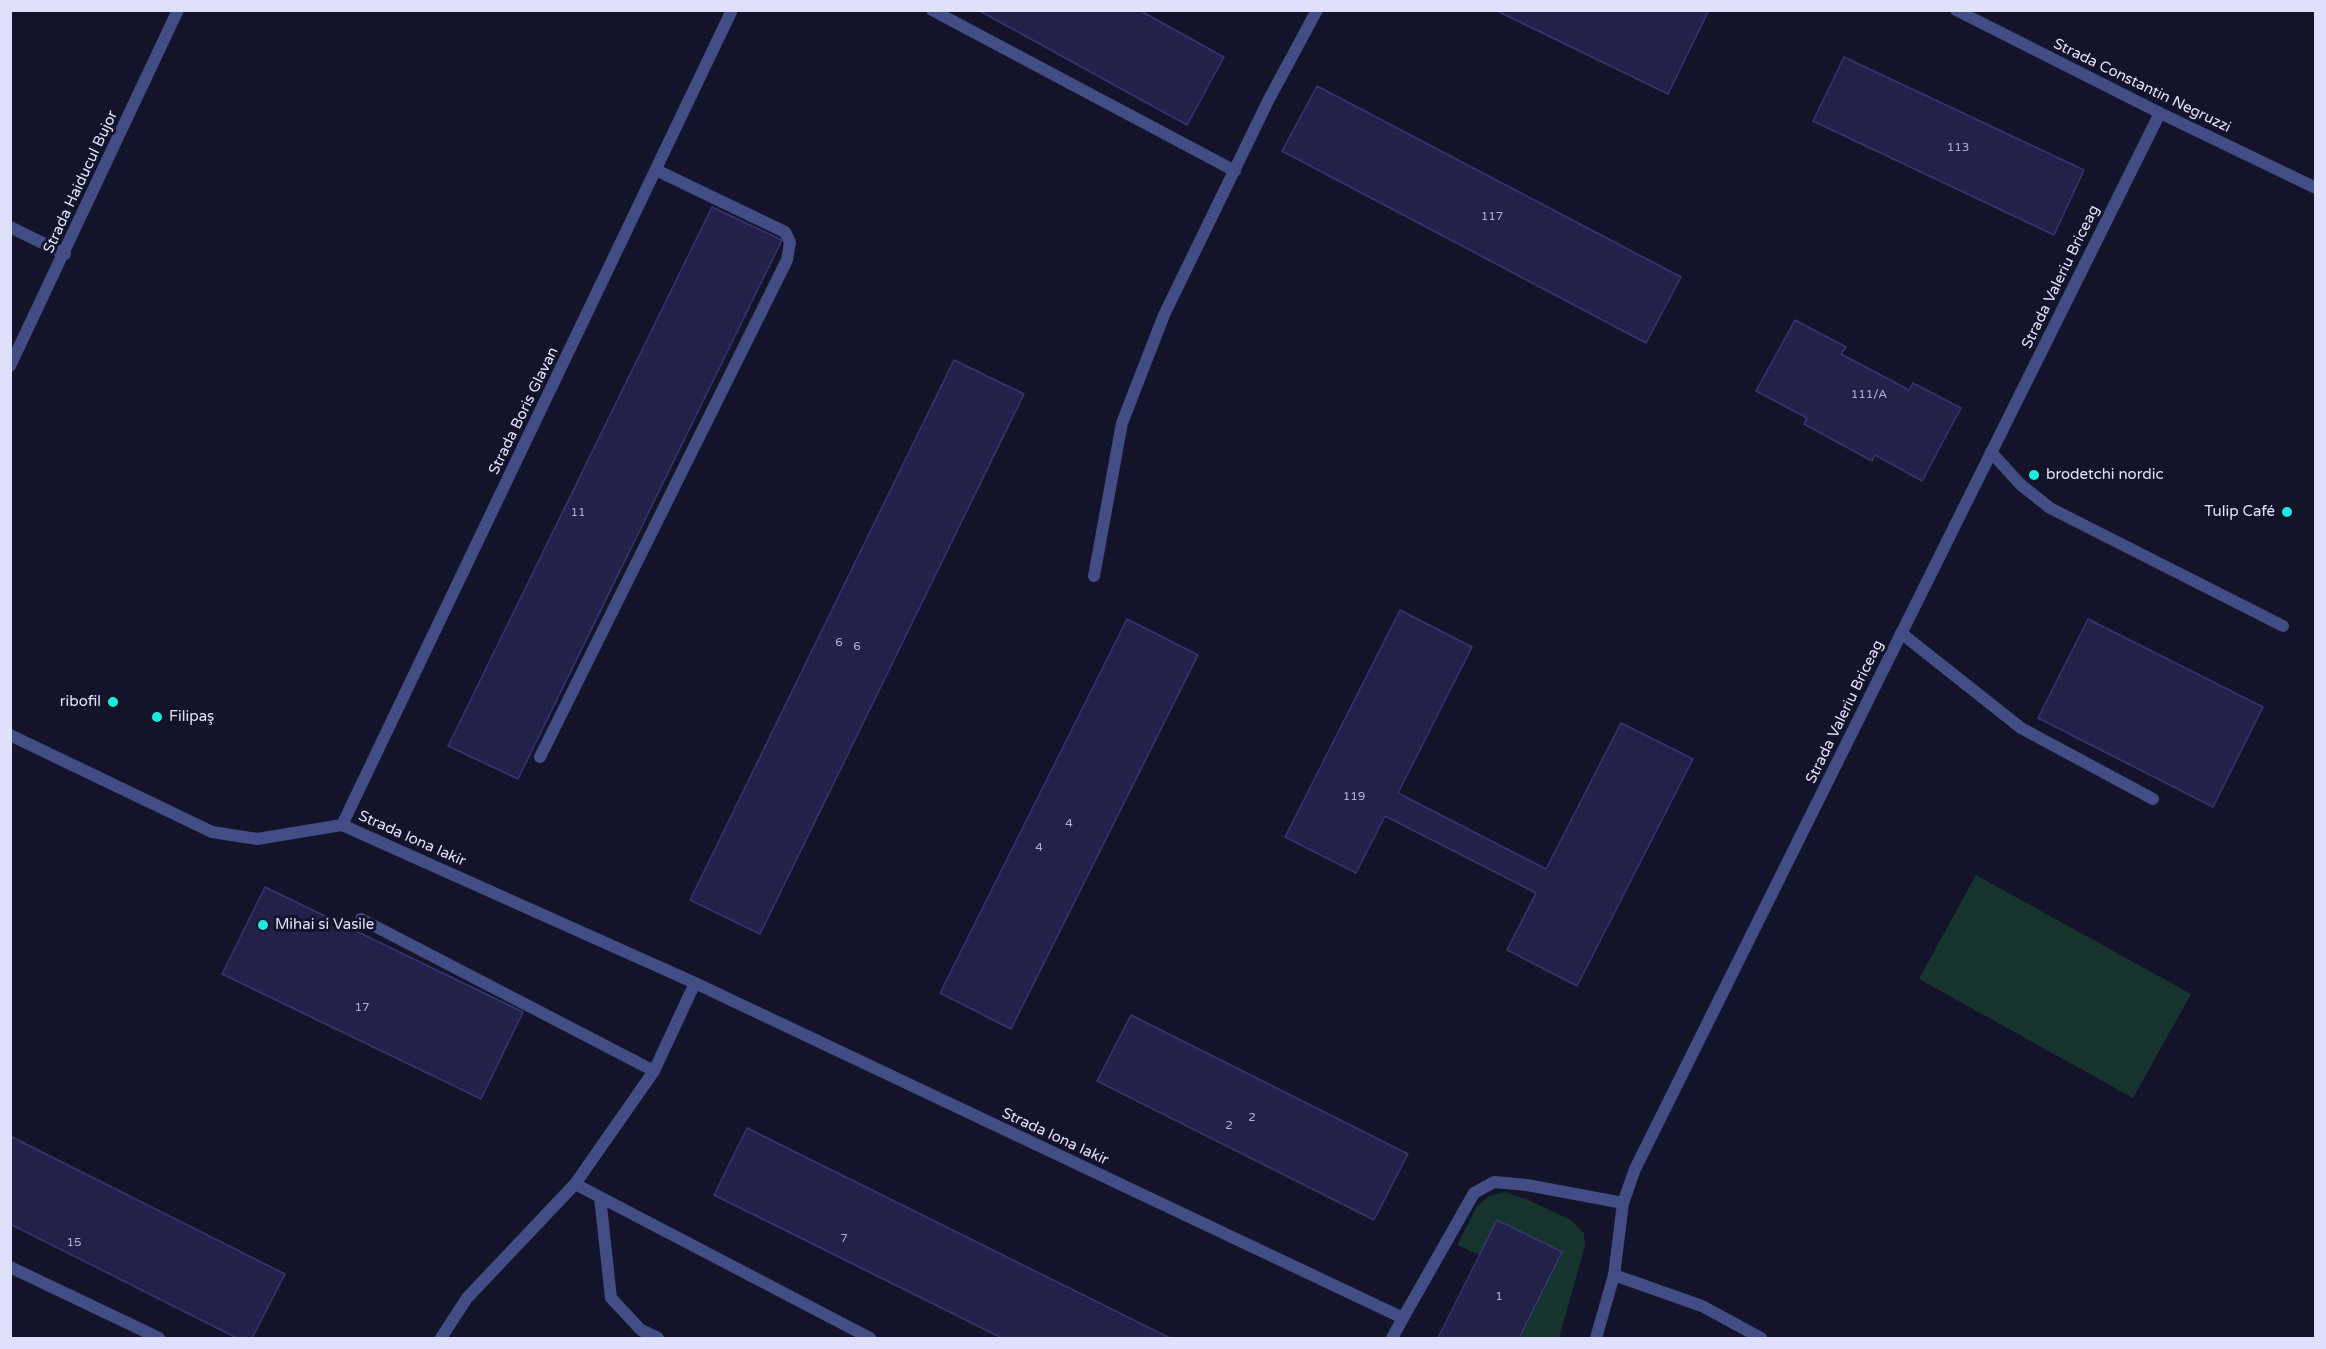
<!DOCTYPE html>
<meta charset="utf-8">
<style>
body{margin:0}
#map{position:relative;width:2326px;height:1349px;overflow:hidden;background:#13132a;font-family:"Varela Round",sans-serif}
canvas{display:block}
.frame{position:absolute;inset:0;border:12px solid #dfe1fc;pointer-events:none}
</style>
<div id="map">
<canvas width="2326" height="1349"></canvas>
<div class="frame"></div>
</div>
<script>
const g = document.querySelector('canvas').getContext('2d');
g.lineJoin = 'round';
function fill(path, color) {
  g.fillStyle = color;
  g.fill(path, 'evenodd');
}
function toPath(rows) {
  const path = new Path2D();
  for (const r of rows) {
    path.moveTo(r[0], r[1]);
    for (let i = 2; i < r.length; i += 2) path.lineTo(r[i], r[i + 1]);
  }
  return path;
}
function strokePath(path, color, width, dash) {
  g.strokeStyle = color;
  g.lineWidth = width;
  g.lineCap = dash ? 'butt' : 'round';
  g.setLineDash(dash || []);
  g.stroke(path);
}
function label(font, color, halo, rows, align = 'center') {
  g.font = font + ' "Varela Round",sans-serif';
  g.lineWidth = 6;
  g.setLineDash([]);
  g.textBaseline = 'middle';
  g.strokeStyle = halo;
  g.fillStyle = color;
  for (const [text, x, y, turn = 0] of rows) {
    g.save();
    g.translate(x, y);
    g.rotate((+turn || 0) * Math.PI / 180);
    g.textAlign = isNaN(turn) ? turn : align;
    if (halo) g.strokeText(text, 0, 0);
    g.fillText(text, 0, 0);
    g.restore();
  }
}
fill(toPath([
 [1976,875,2191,994,2133,1098,1919,979],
 [1504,1192,1526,1199,1571,1220,1584,1233,1585,1246,1559,1338,1519,1338,1562,1252,1497,1220,1480,1255,1457,1245,1477,1206,1489,1196]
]), '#17332d');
const building = toPath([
 [978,10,1139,10,1224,57,1187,125,978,10],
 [1495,10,1709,10,1668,94,1495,10],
 [1844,57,2084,170,2054,235,1813,121,1844,57],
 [1317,86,1681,277,1646,343,1282,151,1317,86],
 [712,207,782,240,518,779,448,746,712,207],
 [1795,320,1846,347,1841,354,1909,390,1913,383,1961,408,1922,481,1875,455,1872,461,1804,424,1807,418,1756,391,1795,320],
 [954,360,1024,394,760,934,690,900,954,360],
 [1400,610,1472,647,1398,793,1546,869,1621,723,1693,759,1577,986,1507,950,1536,893,1385,816,1356,873,1285,837,1400,610],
 [1127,619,1198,655,1011,1029,940,993,1127,619],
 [2088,619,2263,707,2213,807,2038,718,2088,619],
 [265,887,523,1012,481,1099,222,974,265,887],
 [1131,1015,1408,1154,1374,1220,1097,1081,1131,1015],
 [747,1128,1170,1338,1002,1338,714,1195,747,1128],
 [10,1136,285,1274,252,1338,237,1338,10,1224,10,1136],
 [1497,1220,1562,1252,1519,1338,1438,1338,1497,1220]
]);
fill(building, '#222149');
strokePath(building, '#363573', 1.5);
strokePath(toPath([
 [932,10,1235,171],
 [1991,452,2020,484,2050,508,2283,626],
 [1094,576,1122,423,1164,315,1268,101,1317,10],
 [1901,633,2021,728,2153,799],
 [540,757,787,260,790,242,785,232,656,170],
 [361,919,654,1071],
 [575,1184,870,1338],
 [600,1197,611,1298,641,1330,658,1338],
 [10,1267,159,1338],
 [1614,1275,1702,1306,1761,1338],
 [441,1338,467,1298,575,1184,654,1071,695,983],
 [1392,1338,1403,1318]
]), '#424c85', 12);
strokePath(toPath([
 [1956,10,2160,113,2316,188],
 [10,227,65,254],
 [10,366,178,10],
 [10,735,212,832,257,839,342,825,695,983,1403,1318,1474,1193,1494,1182,1527,1185,1623,1203],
 [342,825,732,10],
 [1596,1338,1614,1275,1623,1203,1635,1169,2160,113]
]), '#424c85', 12);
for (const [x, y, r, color] of [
 [2034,475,6,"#1becdb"],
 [2287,512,6,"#1becdb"],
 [113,702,6,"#1becdb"],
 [157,717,6,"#1becdb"],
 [263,925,6,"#1becdb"]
]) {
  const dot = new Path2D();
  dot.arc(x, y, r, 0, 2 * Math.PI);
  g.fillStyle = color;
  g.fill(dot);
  strokePath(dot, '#13132a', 2);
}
label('12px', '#b0b1cf', null, [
 ["113",1958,148],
 ["117",1492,217],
 ["111/A",1869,395],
 ["11",578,513],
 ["6",839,643],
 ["6",857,647],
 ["119",1354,797],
 ["4",1069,824],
 ["4",1039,848],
 ["17",362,1008],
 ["2",1252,1118],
 ["2",1229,1126],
 ["7",844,1239],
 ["15",74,1243],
 ["1",1499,1297]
]);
label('15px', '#dfe1fc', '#13132a', [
 ["Strada Constantin Negruzzi",2142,86,26],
 ["Strada Haiducul Bujor",81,182,-65],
 ["Strada Valeriu Briceag",2061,277,-64],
 ["Strada Boris Glavan",524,411,-64],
 ["Strada Valeriu Briceag",1845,712,-64],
 ["Strada Iona Iakir",412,839,24],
 ["Strada Iona Iakir",1055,1137,25]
]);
label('15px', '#dfe1fc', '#13132a', [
 ["brodetchi nordic",2046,475],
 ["Tulip Café",2275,512,"right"],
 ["ribofil",101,702,"right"],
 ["Filipaş",169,717],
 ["Mihai si Vasile",275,925]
], 'left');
</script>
